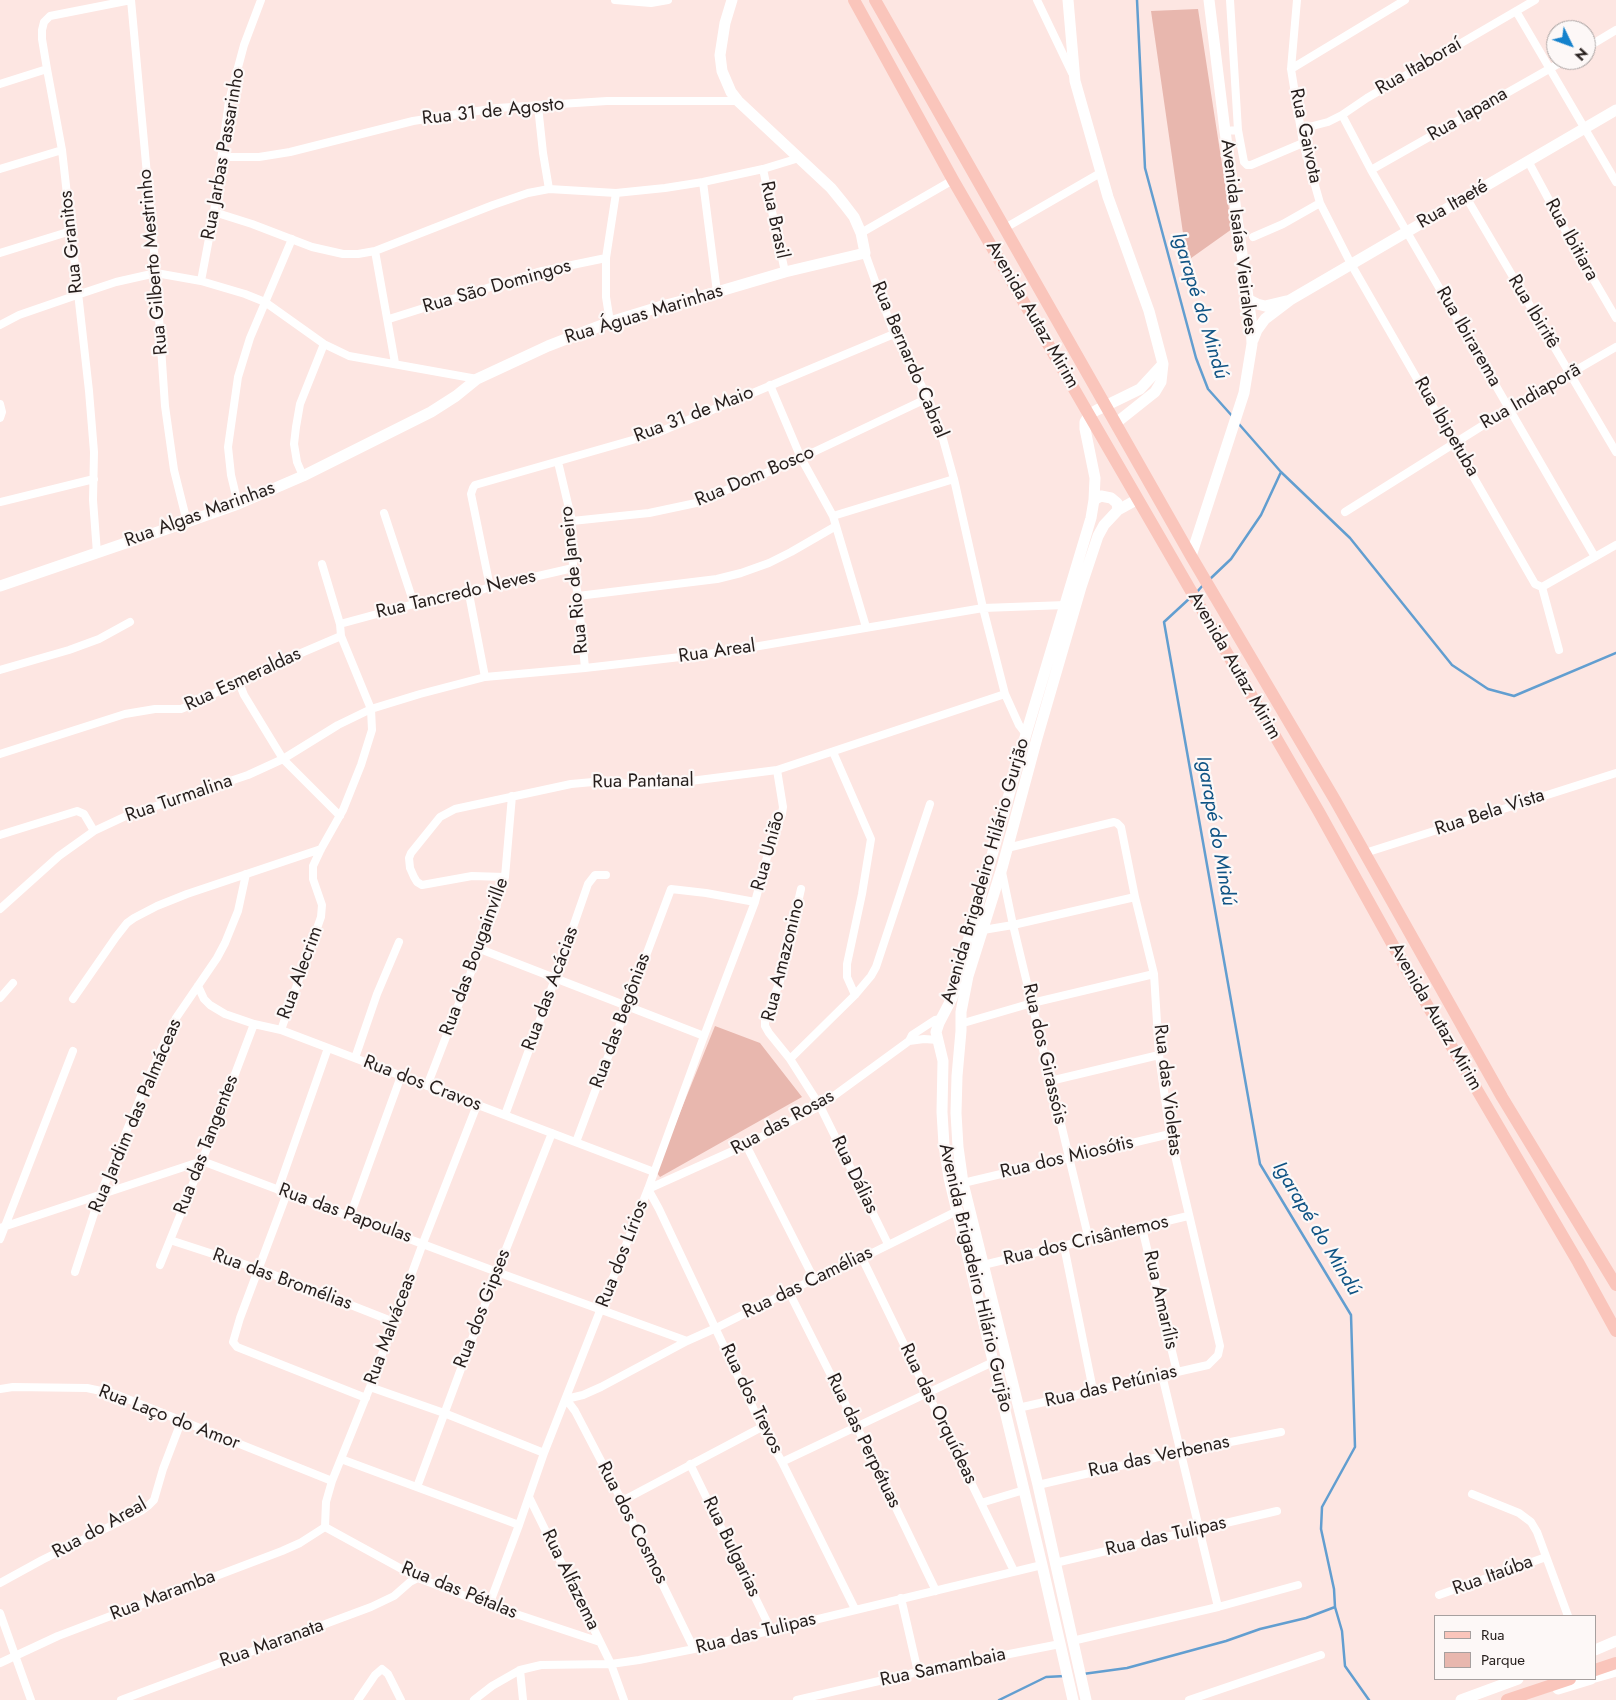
<!DOCTYPE html>
<meta charset="utf-8">
<style>
body{margin:0}
#map{position:relative;width:1616px;height:1700px;overflow:hidden;background:#fde6e2;font-family:Jost,sans-serif}
canvas{display:block}
.legend{position:absolute;left:1434px;top:1615px;width:162px;height:65px;box-sizing:border-box;background:#fdf8f7;border:1px solid #a7a09f;margin:0;padding:6px 9px;list-style:none;font-size:15px;color:#251d1b}
.legend li{display:flex;align-items:center;gap:10px;height:25px}
.legend b{width:25px;border:1px solid #a7a09f}
.north{position:absolute;left:1546px;top:20px;width:50px;height:50px;box-sizing:border-box;background:#fdf8f7;border:1px solid #a7a09f;border-radius:50%;rotate:132deg;font-size:14px;font-weight:700;line-height:20px;text-align:center;color:#251d1b}
.north::after{content:'';display:block;margin:auto;width:18px;height:22px;background:#1582cc;clip-path:polygon(50% 0,100% 100%,50% 72%,0 100%)}
</style>
<div id="map">
<canvas width="1616" height="1700"></canvas>
<ul class="legend">
<li><b style="height:6px;background:#fac5bb"></b>Rua</li>
<li><b style="height:14px;background:#e8b7ae"></b>Parque</li>
</ul>
<div class="north">N</div>
</div>
<script>
const g = document.querySelector('canvas').getContext('2d');
g.lineJoin = 'round';
function fill(path, color) {
  g.fillStyle = color;
  g.fill(path, 'evenodd');
}
function toPath(rows) {
  const path = new Path2D();
  for (const r of rows) {
    path.moveTo(r[0], r[1]);
    for (let i = 2; i < r.length; i += 2) path.lineTo(r[i], r[i + 1]);
  }
  return path;
}
function strokePath(path, color, width, dash) {
  g.strokeStyle = color;
  g.lineWidth = width;
  g.lineCap = dash ? 'butt' : 'round';
  g.setLineDash(dash || []);
  g.stroke(path);
}
function label(font, color, halo, rows, align = 'center') {
  g.font = font + ' Jost,sans-serif';
  g.lineWidth = 4.5;
  g.setLineDash([]);
  g.textBaseline = 'middle';
  g.strokeStyle = halo;
  g.fillStyle = color;
  for (const [text, x, y, turn = 0] of rows) {
    g.save();
    g.translate(x, y);
    g.rotate((+turn || 0) * Math.PI / 180);
    g.textAlign = isNaN(turn) ? turn : align;
    if (halo) g.strokeText(text, 0, 0);
    g.fillText(text, 0, 0);
    g.restore();
  }
}
fill(toPath([
 [1198,9,1232,229,1187,261,1151,11],
 [715,1026,760,1043,802,1097,660,1177,656,1172]
]), '#e8b7ae');
strokePath(toPath([
 [1137,0,1145,168,1196,358,1208,389,1233,417],
 [1281,472,1350,538,1452,665,1488,689,1514,696,1616,653],
 [1210,579,1231,559,1261,515,1281,472,1238,423],
 [1196,593,1204,584],
 [1190,598,1164,622,1260,1164,1351,1315,1355,1447,1322,1507,1321,1529,1334,1589,1335,1607,1342,1631,1345,1666,1369,1700],
 [1083,1674,1127,1668,1226,1641,1260,1629,1306,1618,1335,1607],
 [999,1700,1046,1677,1065,1676]
]), '#629ed0', 2.5);
strokePath(toPath([
 [131,0,156,273,165,406,174,470,187,522],
 [615,0,651,3,668,0],
 [1037,0,1072,73],
 [1230,0,1238,130],
 [1297,0,1291,69,1303,143,1320,203,1351,264,1535,584,1542,587],
 [1516,11,1616,182],
 [1586,48,1616,30],
 [1291,69,1405,0],
 [0,84,47,69],
 [538,106,543,153,549,189],
 [1342,115,1371,170,1595,557],
 [1301,129,1328,122,1342,115,1367,98,1535,0],
 [1225,131,1238,130,1244,162,1247,165,1251,165,1303,143],
 [223,157,259,157,290,152,413,121,497,108,607,101,738,101],
 [1528,161,1570,239,1616,318],
 [0,169,62,150],
 [763,169,785,272],
 [1371,170,1565,60],
 [703,182,717,292],
 [1466,197,1616,452],
 [214,212,252,224,312,247,343,254,358,254,375,251,493,205,528,193,549,189,616,193,665,188,703,182,763,169,799,158],
 [1005,228,1102,172],
 [861,233,953,180],
 [1253,237,1283,224,1320,203],
 [375,251,395,363],
 [0,253,71,231],
 [865,253,894,334,928,398,941,432,954,479,983,608,1005,694,1019,725,1026,734],
 [201,281,214,212,229,101,244,45,261,0],
 [389,319,538,272,606,258],
 [610,322,606,297,606,258,616,193],
 [0,325,19,315,77,295,116,282,156,273,201,281,245,294,265,302,324,344,349,356,477,379],
 [770,385,801,458,833,516,866,627],
 [0,404,2,412,0,418],
 [558,462,572,521,573,568,578,596,585,668],
 [303,476,297,462,294,444,296,427,300,404,324,344],
 [0,502,94,479],
 [238,504,231,475,228,447,238,377,250,338,292,239],
 [1345,512,1509,409,1616,347],
 [384,513,414,604],
 [833,516,954,479],
 [572,521,649,513,696,503,801,458,928,398],
 [97,553,93,500,94,452,89,391,62,150,47,69,42,39,42,30,44,22,50,16,131,0],
 [490,587,471,494,473,488,475,485,657,433,894,334],
 [1542,587,1616,545],
 [1542,587,1559,650],
 [469,594,485,677],
 [578,596,717,579,741,573,769,563,791,552,836,526],
 [340,624,414,604,469,594,490,587,573,568],
 [0,670,69,650,99,639,130,622],
 [238,680,244,695,283,759,340,816],
 [833,752,871,839,862,894,847,964,847,977,855,995],
 [0,754,125,714,155,709,181,709,199,702,238,680,341,636],
 [0,835,77,811,84,814,94,831],
 [1007,848,1114,822,1117,823,1121,827,1135,897,1154,974,1159,1055,1170,1134,1220,1346,1218,1355,1208,1365,1018,1408],
 [1365,853,1616,773],
 [1002,872,1013,925,1089,1240],
 [505,877,472,876,422,885,417,882,414,877,410,868,409,858,411,853,440,817,455,809,571,784,593,782,659,785,777,770,1005,694],
 [801,889,780,981,765,1020,765,1026,769,1033,790,1059,820,1106,888,1244],
 [0,909,59,856,94,831,126,816,248,775,283,759,338,725,371,709,420,694,485,677,585,668,724,652,983,608,1066,605],
 [983,930,1013,925,1135,897],
 [480,949,704,1036],
 [198,986,204,999,210,1005,225,1014,254,1024,281,1030,654,1172],
 [0,998,13,983],
 [73,999,116,937,127,923,134,918,157,906,187,894,321,849],
 [960,1024,1032,1003,1154,974],
 [281,1030,321,917,322,905,313,879,313,866,321,849,343,810,361,765,372,730,371,709,341,636,340,624,322,564],
 [909,1041,924,1039,938,1040],
 [355,1058,377,994,399,942],
 [790,1059,855,995,871,976,876,967,930,804],
 [1050,1081,1159,1055],
 [427,1086,495,910,505,877,512,796],
 [505,1115,555,979,588,884,595,875,606,875],
 [576,1142,671,889,706,893,755,902],
 [746,1145,814,1279],
 [963,1183,1170,1134],
 [278,1190,328,1048],
 [287,1193,240,1318,233,1342,237,1347,366,1398],
 [350,1216,401,1076],
 [0,1228,202,1161,497,1272,687,1341],
 [1142,1228,1177,1372],
 [0,1239,73,1051],
 [170,1240,259,1269,394,1322],
 [1064,1246,1093,1390],
 [862,1258,1014,1571],
 [160,1265,202,1161,254,1024],
 [983,1265,1188,1216],
 [75,1272,100,1195,151,1072,176,1018,217,958,225,943,238,911,246,874],
 [789,1292,857,1427,936,1591],
 [1162,1375,1218,1607],
 [370,1387,444,1413,544,1453],
 [0,1389,13,1387,87,1388,115,1394,332,1481],
 [341,1459,519,1525],
 [782,1462,993,1362],
 [690,1464,771,1630],
 [1038,1485,1180,1452,1281,1432],
 [417,1487,497,1272,552,1133],
 [1472,1494,1519,1513,1531,1522,1537,1532,1568,1616],
 [529,1497,611,1664,624,1700],
 [622,1501,762,1427],
 [981,1503,1024,1490],
 [325,1527,326,1502,332,1481,370,1387,423,1243,477,1105],
 [325,1527,418,1578,489,1605,600,1642],
 [1055,1563,1277,1511],
 [0,1583,42,1560,141,1511,149,1505,154,1500,163,1469,181,1422],
 [1439,1595,1546,1557],
 [901,1598,918,1672],
 [489,1605,519,1525,544,1453,648,1189,704,1036,755,902,771,842,782,814,783,807,777,770],
 [855,1609,782,1462,762,1427,659,1209,648,1189,746,1145,820,1106,909,1041,912,1035,935,1020,941,1019],
 [0,1613,31,1700],
 [1072,1641,1218,1607,1298,1585],
 [694,1649,622,1501,575,1411,566,1399,583,1395,601,1387,687,1341,716,1328,814,1279,862,1258,959,1210],
 [0,1663,58,1636,282,1551,300,1543,325,1527],
 [520,1670,523,1700],
 [121,1700,371,1607,394,1596,410,1582,418,1578],
 [358,1700,375,1675,382,1669,388,1674,401,1700],
 [474,1700,492,1686,520,1670,541,1665,611,1664,639,1660,694,1649,1042,1565],
 [797,1700,918,1672,1060,1644],
 [1189,1700,1321,1655]
]), '#fff', 8);
strokePath(toPath([
 [1068,0,1075,81,1108,197,1149,311,1163,364,1161,382,1155,392,1116,423],
 [1249,300,1257,304,1265,306,1286,301],
 [1253,340,1257,330,1265,319,1290,300,1616,110],
 [1094,500,1101,496,1111,498,1117,503,1118,510],
 [1191,556,1244,393,1252,344,1251,319,1225,131,1209,0],
 [0,586,187,522,238,504,303,476,431,412,456,396,477,379,548,346,610,322,662,306,717,292,785,272,865,253,861,233,854,217,844,204,831,188,738,101,731,92,722,71,720,55,725,23,732,0],
 [1595,1650,1616,1641],
 [1595,1677,1616,1671],
 [1558,1689,1591,1679],
 [1073,1700,1042,1565,949,1178,944,1145,942,1112,943,1061,936,1032,939,1023,952,998,1026,734,1091,518,1094,500,1095,478,1085,429,1085,422,1090,414,1097,410,1140,389,1163,364],
 [1086,1700,1038,1485,963,1183,958,1147,956,1113,957,1076,961,1031,961,1012,968,976,1002,868,1037,738,1081,587,1098,536,1104,525,1118,510,1138,499],
 [1461,1700,1518,1679]
]), '#fff', 11);
strokePath(toPath([
 [854,0,953,180,1319,812,1409,974,1578,1262,1616,1331],
 [875,0,1191,556,1335,800,1502,1097,1616,1285],
 [1595,1670,1616,1663],
 [1507,1700,1570,1679]
]), '#fac5bb', 12);
label('19px', '#251d1b', '#fdf8f7', [
 ["Rua Itaboraí",1419,67,-30],
 ["Rua 31 de Agosto",493,112,-6],
 ["Rua Iapana",1468,115,-30],
 ["Rua Gaivota",1305,136,78],
 ["Rua Jarbas Passarinho",224,154,-80],
 ["Rua Itaeté",1453,205,-30],
 ["Rua Brasil",774,220,78],
 ["Avenida Isaías Vieiralves",1238,237,83],
 ["Rua Ibitiara",1571,240,61],
 ["Rua Granitos",72,242,-96],
 ["Rua Gilberto Mestrinho",154,262,-95],
 ["Rua São Domingos",497,287,-16],
 ["Rua Ibiritê",1533,312,59],
 ["Rua Águas Marinhas",644,315,-17],
 ["Avenida Autaz Mirim",1032,315,60],
 ["Rua Ibirarema",1468,337,60],
 ["Rua Bernardo Cabral",909,360,67],
 ["Rua Indiaporã",1531,397,-30],
 ["Rua 31 de Maio",694,415,-21],
 ["Rua Ibipetuba",1446,427,60],
 ["Rua Dom Bosco",755,477,-23],
 ["Rua Algas Marinhas",200,515,-20],
 ["Rua Rio de Janeiro",575,580,-96],
 ["Rua Tancredo Neves",456,595,-13],
 ["Rua Areal",717,652,-8],
 ["Avenida Autaz Mirim",1234,666,60],
 ["Rua Esmeraldas",243,680,-25],
 ["Rua Pantanal",643,782,-1],
 ["Rua Turmalina",179,799,-19],
 ["Rua Bela Vista",1490,813,-18],
 ["Rua União",769,851,-75],
 ["Avenida Brigadeiro Hilário Gurjão",986,871,-74],
 ["Rua das Bougainville",475,957,-70],
 ["Rua Amazonino",784,960,-76],
 ["Rua Alecrim",301,973,-70],
 ["Rua das Acácias",551,989,-70],
 ["Avenida Autaz Mirim",1435,1017,60],
 ["Rua das Begônias",621,1021,-70],
 ["Rua dos Girassóis",1044,1054,77],
 ["Rua dos Cravos",422,1084,21],
 ["Rua das Violetas",1167,1090,83],
 ["Rua Jardim das Palmáceas",136,1116,-67],
 ["Rua das Rosas",783,1123,-29],
 ["Rua das Tangentes",207,1145,-69],
 ["Rua dos Miosótis",1067,1158,-13],
 ["Rua Dálias",854,1175,64],
 ["Rua das Papoulas",345,1214,20],
 ["Rua dos Crisântemos",1086,1241,-13],
 ["Rua dos Lírios",623,1254,-69],
 ["Avenida Brigadeiro Hilário Gurjão",975,1278,77],
 ["Rua das Bromélias",282,1280,20],
 ["Rua das Camélias",808,1283,-26],
 ["Rua Amarílis",1160,1300,77],
 ["Rua dos Gipses",483,1309,-69],
 ["Rua Malváceas",391,1329,-70],
 ["Rua das Petúnias",1111,1387,-13],
 ["Rua dos Trevos",751,1399,64],
 ["Rua das Orquídeas",938,1414,64],
 ["Rua Laço do Amor",169,1418,21],
 ["Rua das Perpétuas",863,1441,64],
 ["Rua das Verbenas",1159,1457,-12],
 ["Rua dos Cosmos",632,1523,63],
 ["Rua do Areal",100,1529,-29],
 ["Rua das Tulipas",1166,1537,-13],
 ["Rua Bulgarias",731,1547,64],
 ["Rua Itaúba",1493,1576,-20],
 ["Rua Alfazema",570,1580,64],
 ["Rua das Pétalas",459,1591,22],
 ["Rua Maramba",163,1596,-21],
 ["Rua das Tulipas",756,1634,-14],
 ["Rua Maranata",272,1644,-20],
 ["Rua Samambaia",943,1668,-12]
]);
label('italic 20px', '#0f5384', '#fdf8f7', [
 ["Igarapé do Mindú",1199,306,73],
 ["Igarapé do Mindú",1215,831,80],
 ["Igarapé do Mindú",1316,1229,59]
]);
</script>
